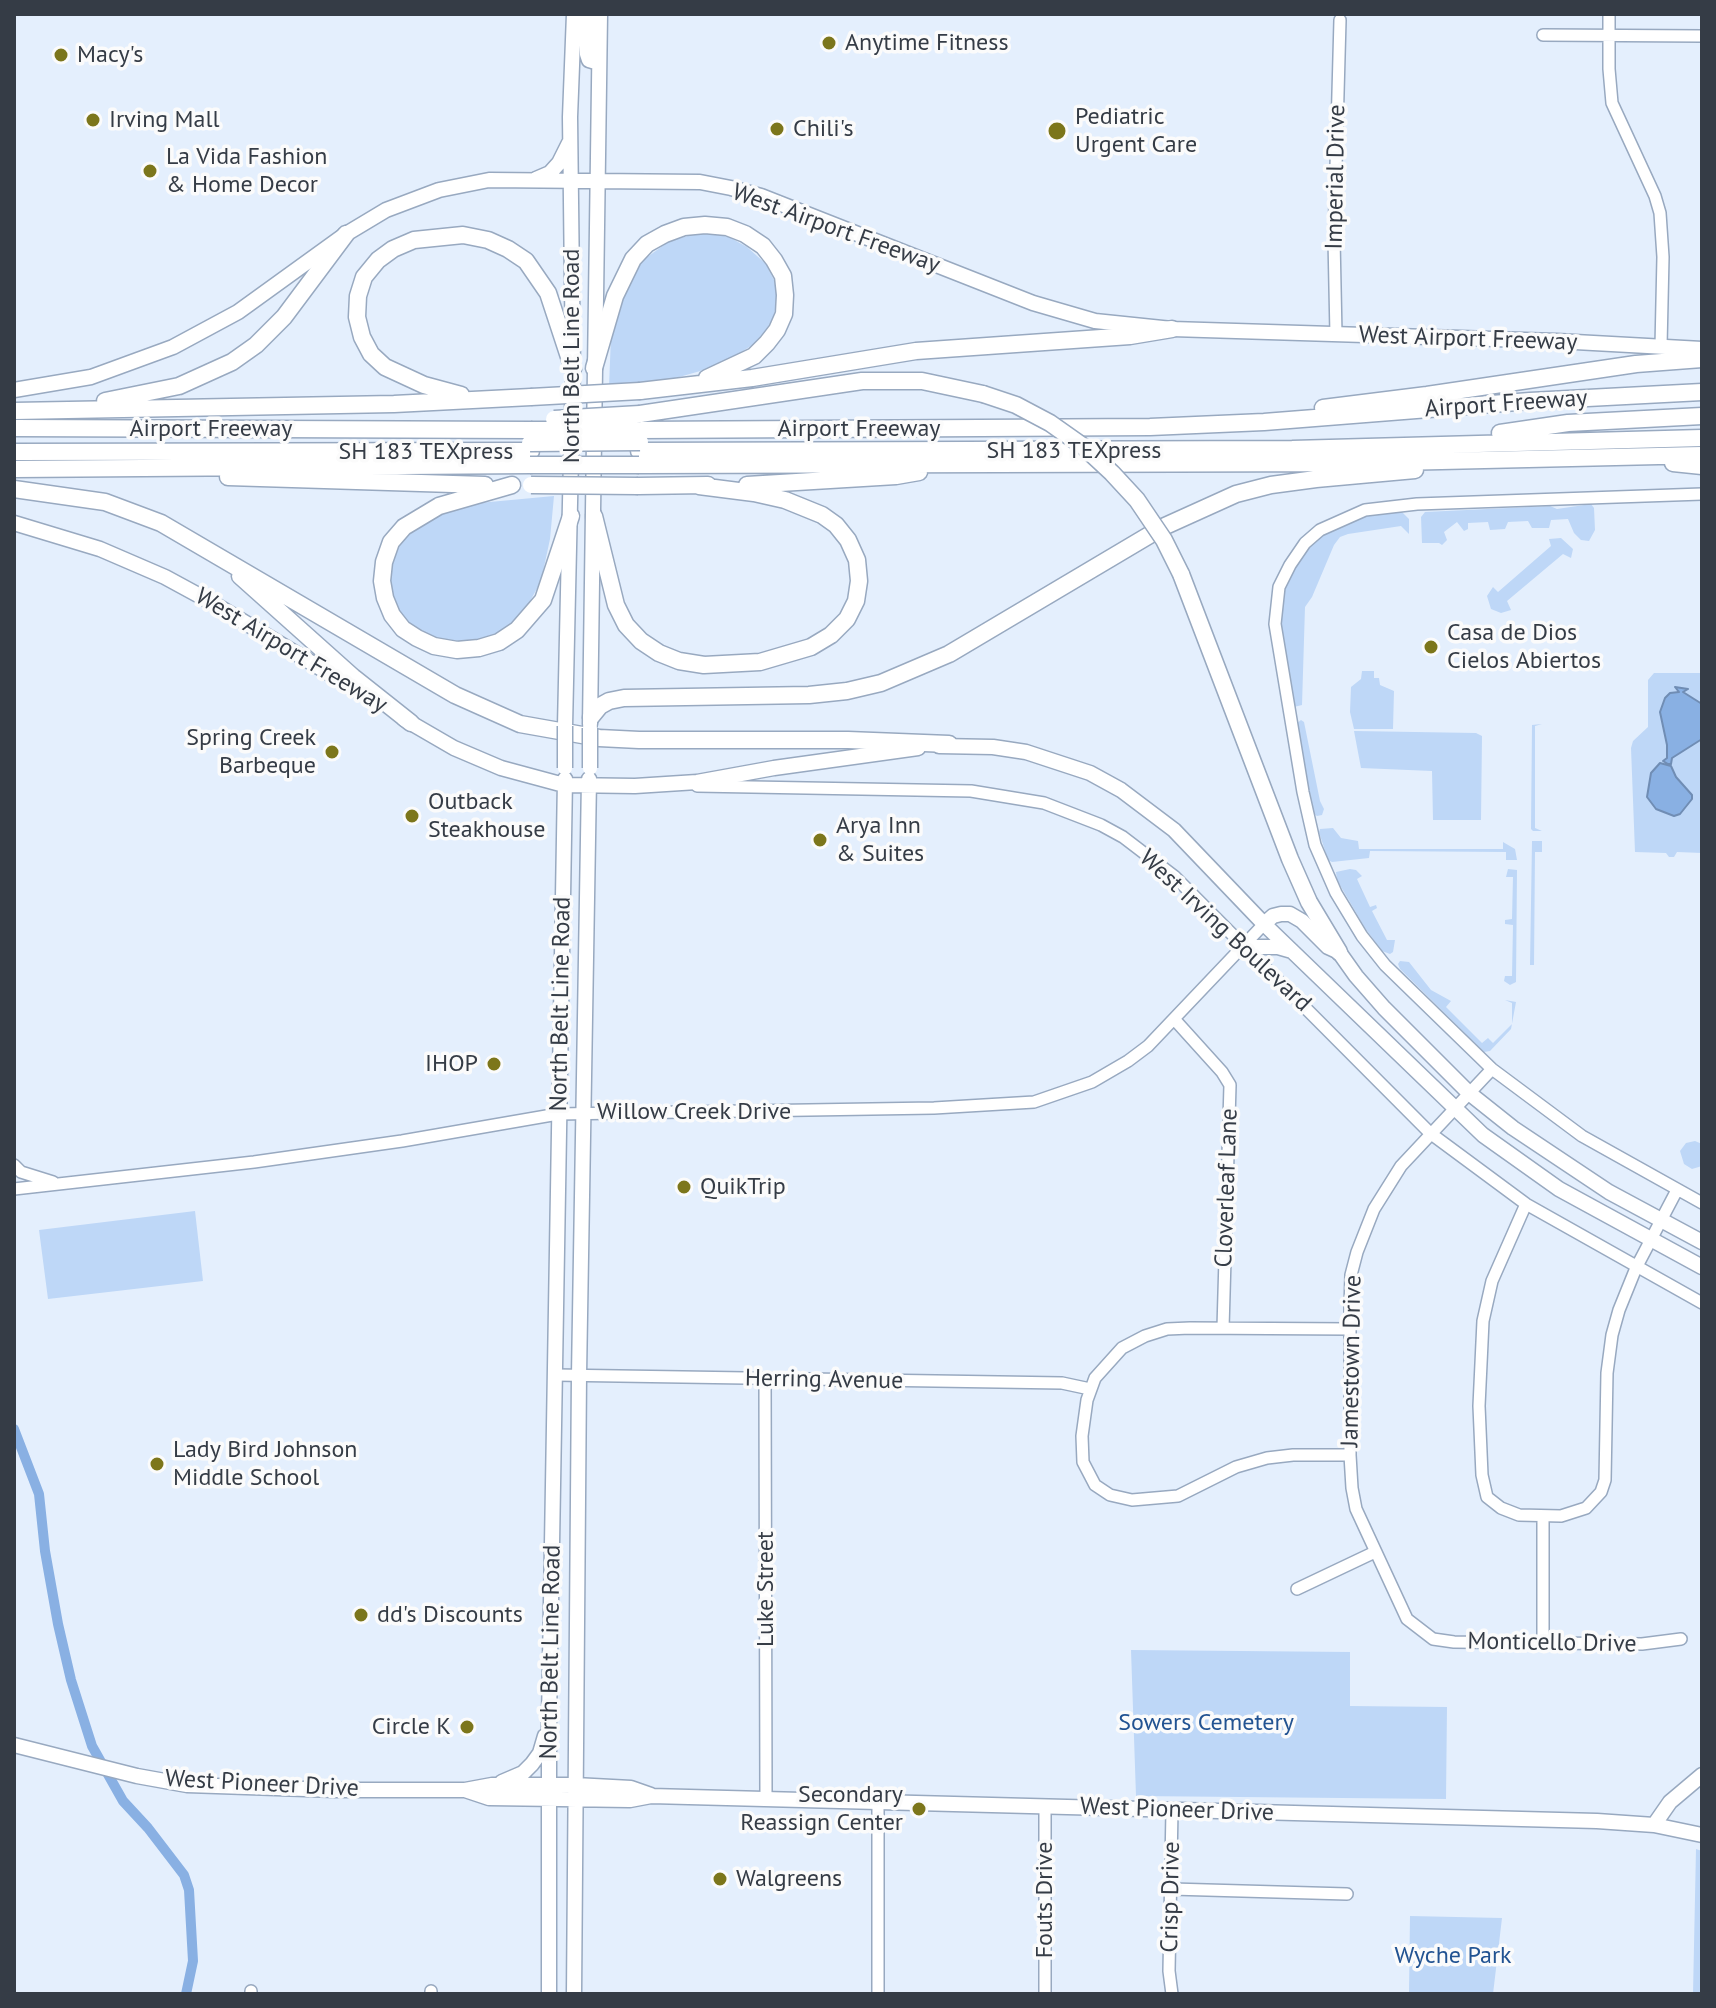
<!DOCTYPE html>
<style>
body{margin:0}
#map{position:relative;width:1716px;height:2008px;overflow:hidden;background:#e4effd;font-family:"PT Sans",sans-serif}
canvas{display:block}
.frame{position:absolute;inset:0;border:16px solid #353c46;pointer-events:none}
</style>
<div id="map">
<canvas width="1716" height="2008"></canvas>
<div class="frame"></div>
</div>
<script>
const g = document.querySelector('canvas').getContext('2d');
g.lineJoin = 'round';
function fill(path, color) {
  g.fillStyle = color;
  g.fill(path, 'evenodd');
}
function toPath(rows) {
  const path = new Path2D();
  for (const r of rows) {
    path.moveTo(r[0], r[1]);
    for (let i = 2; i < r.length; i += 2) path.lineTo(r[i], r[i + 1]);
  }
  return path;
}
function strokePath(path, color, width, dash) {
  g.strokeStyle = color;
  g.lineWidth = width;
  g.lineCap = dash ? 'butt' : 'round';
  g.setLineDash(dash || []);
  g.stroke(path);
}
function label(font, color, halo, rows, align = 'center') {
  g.font = font + ' "PT Sans",sans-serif';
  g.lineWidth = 7;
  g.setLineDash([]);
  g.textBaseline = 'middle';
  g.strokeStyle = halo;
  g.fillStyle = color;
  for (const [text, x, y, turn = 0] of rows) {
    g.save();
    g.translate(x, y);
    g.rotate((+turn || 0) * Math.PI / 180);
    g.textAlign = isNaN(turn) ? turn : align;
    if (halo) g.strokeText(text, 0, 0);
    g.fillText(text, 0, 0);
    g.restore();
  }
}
fill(toPath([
 [708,233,729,237,747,247,766,264,776,284,776,301,774,317,765,332,754,344,724,363,711,368,672,379,609,387,611,336,617,306,629,278,646,258,668,242,694,234],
 [554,496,550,539,541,581,528,605,505,630,483,641,462,643,435,640,413,628,397,612,389,584,388,568,395,549,406,535,446,510,468,504],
 [1591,504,1594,508,1595,530,1589,541,1581,540,1574,533,1568,519,1551,520,1549,528,1532,528,1528,521,1508,522,1505,529,1490,530,1488,522,1468,523,1468,529,1464,531,1457,522,1444,532,1447,540,1442,545,1439,543,1422,543,1421,517,1425,512,1550,506,1557,509],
 [1402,512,1409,519,1409,534,1401,526,1348,534,1340,537,1334,545,1312,597,1305,607,1302,705,1294,707,1278,635,1283,589,1290,569,1312,541,1333,527,1368,513],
 [1561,538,1573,549,1571,558,1563,554,1507,601,1511,610,1501,613,1491,609,1487,596,1493,587,1498,592,1551,546,1549,539],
 [1362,671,1374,671,1374,678,1379,678,1380,685,1394,691,1393,729,1354,729,1350,712,1351,687,1361,679],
 [1654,673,1702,673,1702,853,1677,852,1674,857,1669,857,1666,853,1635,852,1631,748,1633,741,1648,727,1648,680],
 [1301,720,1304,722,1320,801,1324,809,1322,815,1317,816,1314,814,1296,724],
 [1542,724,1535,726,1535,828,1542,831,1533,831,1531,829,1532,725],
 [1354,731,1476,733,1482,736,1481,820,1433,820,1432,771,1361,768],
 [1333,828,1341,838,1358,841,1359,849,1503,849,1503,842,1515,849,1517,860,1506,860,1506,852,1370,851,1369,858,1332,862,1328,860,1319,832,1320,829],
 [1532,841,1542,841,1542,852,1535,852,1534,965,1530,965],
 [1350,869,1356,870,1362,876,1357,879,1370,907,1376,905,1377,908,1372,911,1387,940,1395,940,1393,952,1390,954,1382,951,1365,928,1337,880,1336,872],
 [1508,869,1517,870,1516,982,1510,985,1504,981,1505,976,1512,976,1513,925,1505,924,1505,920,1512,919,1513,877,1506,877],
 [1400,961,1409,962,1431,990,1451,1001,1446,1007,1482,1043,1488,1038,1493,1043,1512,1024,1512,1003,1505,1000,1516,1002,1511,1029,1490,1051,1484,1052,1400,969,1398,964],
 [1695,1141,1702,1144,1702,1166,1692,1169,1684,1164,1680,1151,1686,1143],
 [195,1211,203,1281,48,1299,39,1230],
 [1131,1650,1350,1652,1350,1706,1447,1707,1446,1799,1136,1796],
 [1696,1849,1702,1851,1702,1994,1693,1994],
 [1410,1916,1502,1918,1493,1994,1409,1994]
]), '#bed7f7');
const water = toPath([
 [1675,687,1688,689,1683,692,1702,704,1702,739,1672,758,1671,764,1668,764,1663,761,1667,758,1667,745,1660,712,1665,698,1670,693,1679,692,1675,687],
 [1660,763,1671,766,1676,777,1692,795,1692,799,1680,814,1674,816,1656,809,1647,797,1651,773,1660,763]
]);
fill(water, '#89b0e3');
strokePath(water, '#708db4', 2);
strokePath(toPath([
 [14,1429,39,1494,45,1551,58,1624,71,1680,92,1746,123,1801,148,1828,184,1875,189,1890,193,1961,186,1994]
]), '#89b0e3', 10);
const minor = toPath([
 [1609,14,1609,69,1612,103,1655,196,1660,213,1663,257,1661,346],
 [1543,35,1702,36],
 [1336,335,1334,239,1340,20],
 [1702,494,1417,504,1365,510,1320,530,1305,543,1290,565,1279,587,1275,624,1303,792,1315,845,1336,893,1362,936,1385,965,1492,1069,1582,1136,1702,1203],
 [697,786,971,791,1044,803,1101,825,1123,837,1174,876,1430,1133,1526,1204,1702,1303],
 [1175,1020,1222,1072,1230,1085,1223,1328],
 [1492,1069,1401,1166,1374,1209,1357,1252,1351,1275,1350,1307,1350,1455,1352,1488,1356,1509,1407,1619,1433,1639,1454,1642,1642,1644,1681,1639],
 [14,1165,21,1172,53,1182],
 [14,1189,254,1162,402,1141,558,1114,934,1108,1034,1102,1092,1082,1128,1061,1148,1046,1264,924],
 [1526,1204,1492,1281,1483,1321,1479,1406,1482,1475,1487,1497,1501,1508,1519,1515,1561,1516,1586,1508,1601,1492,1605,1480,1607,1373,1612,1335,1619,1310,1636,1268,1677,1190],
 [1350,1329,1190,1328,1167,1329,1145,1336,1122,1348,1095,1378,1087,1400,1082,1436,1083,1462,1095,1485,1110,1495,1132,1500,1178,1496,1236,1467,1267,1458,1293,1455,1350,1455],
 [556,1375,1062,1383,1090,1389],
 [765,1379,766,1799],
 [1297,1589,1375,1552],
 [1543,1642,1543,1516],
 [878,1801,878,1994],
 [1045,1806,1045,1994],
 [1172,1889,1347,1894],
 [251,1991,251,1994],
 [431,1994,431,1991],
 [1172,1994,1169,1971,1172,1810]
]);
const major = toPath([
 [586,14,587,54,589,60,599,63],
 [536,179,550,173,559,163,569,143],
 [14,390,91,377,173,347,238,312,346,234,386,210,439,190,489,180,700,182,731,188,761,196,1033,303,1095,321,1172,329,1557,341,1702,349],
 [14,523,100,549,165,577,211,602,373,700],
 [404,719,454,748,501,768,564,785,635,786,697,782,774,768,918,748],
 [590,724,600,14],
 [565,726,573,369,570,117,574,14],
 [939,746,993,747,1026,752,1090,773,1121,790,1174,830,1264,924,1483,1135,1559,1189,1702,1267],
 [1264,924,1273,916,1281,914,1290,914,1302,921,1328,947,1339,952,1356,976,1384,1008,1469,1093,1513,1128,1609,1192,1702,1242],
 [1245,947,1278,947,1292,951],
 [14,1745,137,1776,187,1785,335,1790,465,1790,492,1785,575,1785,631,1788,651,1795],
 [502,1782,523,1773,532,1764,540,1753,545,1736],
 [465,1790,489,1798,630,1800,651,1796,1597,1821,1654,1825,1702,1835],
 [1654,1825,1670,1802,1702,1775],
 [549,1994,549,1720,565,779],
 [574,1994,579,1375,589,779]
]);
const highway = toPath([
 [594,368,615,296,633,259,647,244,665,234,684,227,705,225,727,227,745,234,763,246,774,260,783,276,785,295,784,314,777,330,767,343,754,356,707,378],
 [640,391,752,378,916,351,1130,336,1172,329],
 [461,395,424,385,385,367,371,354,362,337,357,317,358,296,364,277,378,260,393,249,414,240,463,235,488,240,508,249,526,261,548,293,573,369],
 [105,401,179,386,232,362,256,345,284,317,346,234],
 [1323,408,1427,395,1636,364,1702,359],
 [14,411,394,404,531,397],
 [640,414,862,381,922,381,983,394],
 [14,428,531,430],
 [640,430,1150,427,1264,422,1530,401,1702,392],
 [1500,433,1568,423,1702,416],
 [639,451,1292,449,1702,438],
 [14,452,531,451],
 [1673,463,1702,466],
 [639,465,1354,463,1702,455],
 [14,469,530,465],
 [228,477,485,485],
 [512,485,439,506,404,527,391,542,384,562,382,581,385,598,392,615,403,629,417,638,434,646,457,650,479,648,499,642,517,630,543,600,571,516],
 [747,485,896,476,919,472],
 [638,486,708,485],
 [14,489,105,502,161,523,455,695,520,724,599,738,639,740,848,740,949,744],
 [594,516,616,605,626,625,641,641,659,653,679,661,704,665,760,662,811,647,831,635,847,619,856,601,859,581,857,560,848,540,836,525,822,515,785,500,754,493,699,486],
 [1181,574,1290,859,1309,902,1339,952],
 [240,576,353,677,411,723],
 [591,717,600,706,609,701,624,698,809,695,847,691,881,683,949,654,1163,527,1236,494,1271,485,1316,479,1415,470]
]);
strokePath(minor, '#98a9c0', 14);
strokePath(major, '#98a9c0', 17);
strokePath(highway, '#98a9c0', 19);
strokePath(minor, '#fff', 11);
strokePath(major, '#fff', 14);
strokePath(highway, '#fff', 16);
const majorBridge = toPath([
 [565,768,565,726],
 [590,768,590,728]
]);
const highwayBridge = toPath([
 [983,394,1016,405,1050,423,1084,447,1112,473,1137,500,1164,540,1181,574],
 [531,397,640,391],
 [554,419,640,414],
 [531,430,640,430],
 [530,443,640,442],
 [530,465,639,465],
 [531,485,638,486]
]);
strokePath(majorBridge, '#98a9c0', 17, []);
strokePath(highwayBridge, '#98a9c0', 19, []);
strokePath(majorBridge, '#fff', 14);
strokePath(highwayBridge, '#fff', 16);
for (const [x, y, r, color] of [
 [829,43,8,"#7c761b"],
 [61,55,8,"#7c761b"],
 [93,120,8,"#7c761b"],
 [777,129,8,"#7c761b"],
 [1057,131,10,"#7c761b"],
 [150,171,8,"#7c761b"],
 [1431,647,8,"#7c761b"],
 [332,752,8,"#7c761b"],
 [412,816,8,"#7c761b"],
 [820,840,8,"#7c761b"],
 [494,1064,8,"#7c761b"],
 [684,1187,8,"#7c761b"],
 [157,1464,8,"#7c761b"],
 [361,1615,8,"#7c761b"],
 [467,1727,8,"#7c761b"],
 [919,1809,8,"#7c761b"],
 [720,1879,8,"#7c761b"]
]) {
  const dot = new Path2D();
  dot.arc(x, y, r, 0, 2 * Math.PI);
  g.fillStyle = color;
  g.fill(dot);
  strokePath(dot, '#fbfbfb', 3);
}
label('24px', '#353c46', '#fbfbfb', [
 ["Anytime Fitness",845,43],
 ["Macy's",77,55],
 ["Pediatric",1075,117],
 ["Urgent Care",1075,145],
 ["Irving Mall",109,120],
 ["Chili's",793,129],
 ["La Vida Fashion",166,157],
 ["& Home Decor",166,185],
 ["Casa de Dios",1447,633],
 ["Cielos Abiertos",1447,661],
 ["Spring Creek",316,738,"right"],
 ["Barbeque",316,766,"right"],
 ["Outback",428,802],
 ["Steakhouse",428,830],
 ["Arya Inn",836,826],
 ["& Suites",836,854],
 ["IHOP",478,1064,"right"],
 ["QuikTrip",700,1187],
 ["Lady Bird Johnson",173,1450],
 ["Middle School",173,1478],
 ["dd's Discounts",377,1615],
 ["Circle K",451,1727,"right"],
 ["Secondary",903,1795,"right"],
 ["Reassign Center",903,1823,"right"],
 ["Walgreens",736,1879]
], 'left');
label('24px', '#353c46', '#fbfbfb', [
 ["Imperial Drive",1336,177,-89],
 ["West Airport Freeway",836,229,20],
 ["West Airport Freeway",1468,339,2],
 ["North Belt Line Road",572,356,-90],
 ["Airport Freeway",1506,404,-4],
 ["Airport Freeway",211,429],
 ["Airport Freeway",859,429],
 ["SH 183 TEXpress",1074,451],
 ["SH 183 TEXpress",426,452],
 ["West Airport Freeway",291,651,31],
 ["West Irving Boulevard",1225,931,43],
 ["North Belt Line Road",561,1004,-89],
 ["Willow Creek Drive",694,1112],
 ["Cloverleaf Lane",1227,1188,-88],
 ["Jamestown Drive",1352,1361,-89],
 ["Herring Avenue",824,1380,1],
 ["Luke Street",766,1589,-90],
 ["Monticello Drive",1552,1643,1],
 ["North Belt Line Road",551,1652,-89],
 ["West Pioneer Drive",262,1784,3],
 ["West Pioneer Drive",1177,1810,2],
 ["Crisp Drive",1171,1897,-89],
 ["Fouts Drive",1045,1900,-90]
]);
label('24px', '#225392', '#fbfbfb', [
 ["Sowers Cemetery",1206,1723],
 ["Wyche Park",1453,1956]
]);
</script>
